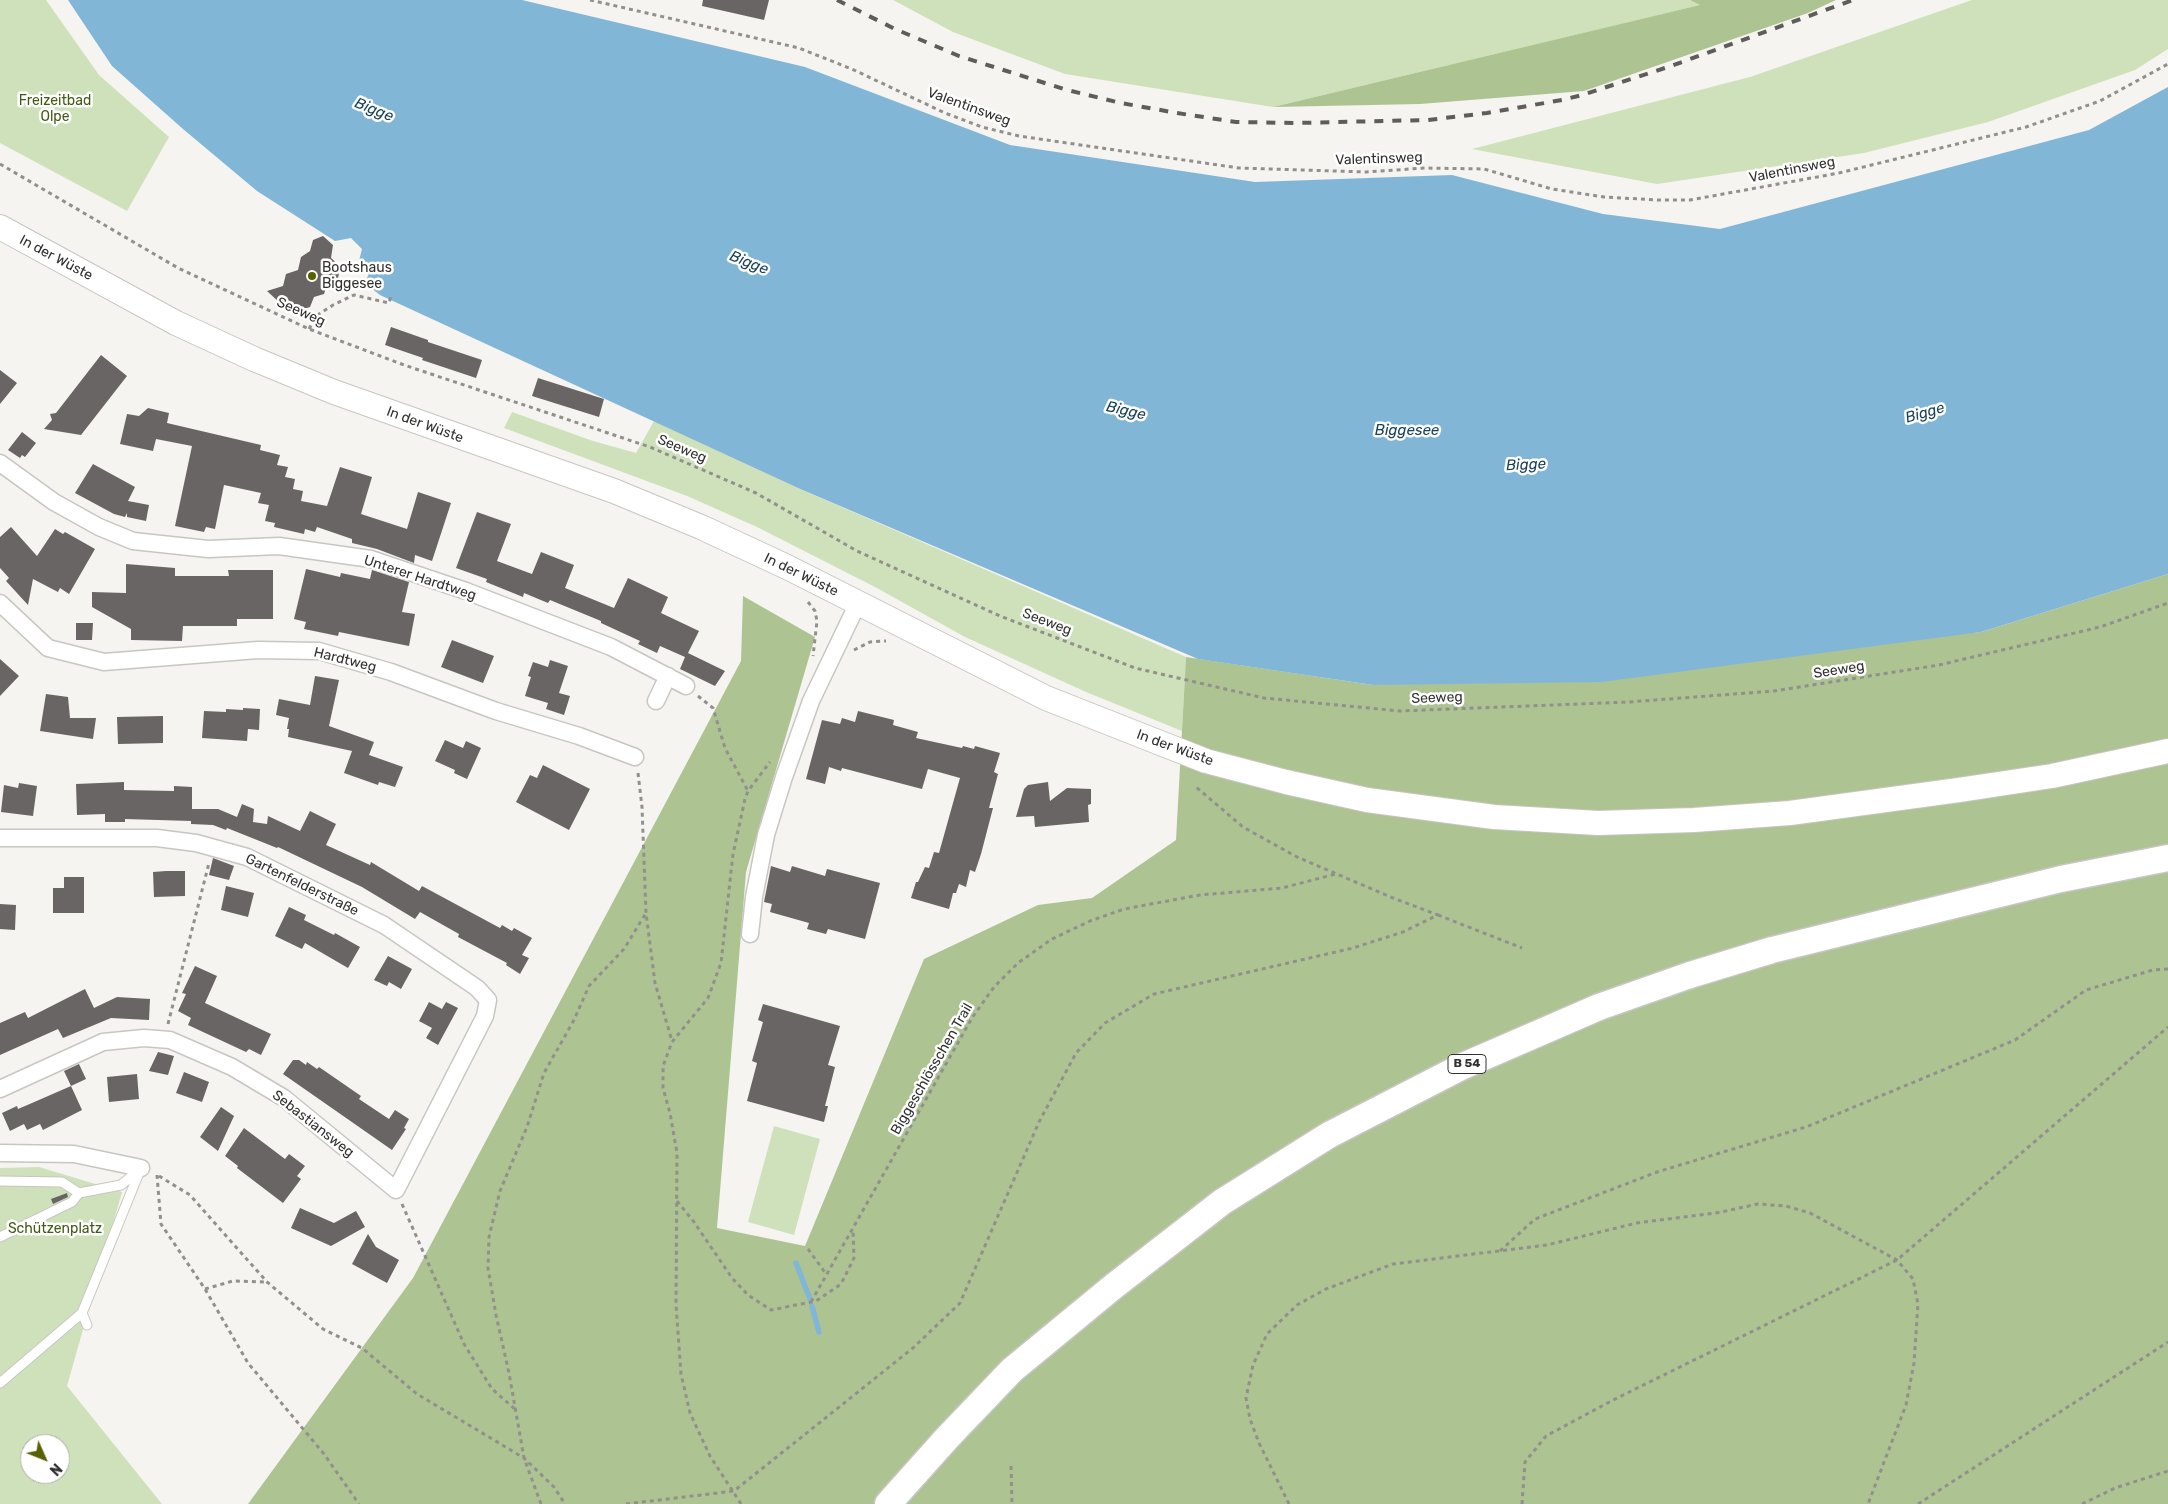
<!DOCTYPE html>
<meta charset="utf-8">
<style>
body{margin:0}
#map{position:relative;width:2168px;height:1504px;overflow:hidden;background:#f5f4f0;font-family:Rubik,sans-serif}
canvas{display:block}
.north{position:absolute;left:20px;top:1434px;width:50px;height:50px;box-sizing:border-box;background:#fff;border:1px solid #adadac;border-radius:50%;rotate:134deg;font-size:14px;font-weight:700;line-height:20px;text-align:center;color:#323130}
.north::after{content:'';display:block;margin:auto;width:18px;height:22px;background:#576100;clip-path:polygon(50% 0,100% 100%,50% 72%,0 100%)}
</style>
<div id="map">
<canvas width="2168" height="1504"></canvas>
<div class="north">N</div>
</div>
<script>
const g = document.querySelector('canvas').getContext('2d');
g.lineJoin = 'round';
function fill(path, color) {
  g.fillStyle = color;
  g.fill(path, 'evenodd');
}
function toPath(rows) {
  const path = new Path2D();
  for (const r of rows) {
    path.moveTo(r[0], r[1]);
    for (let i = 2; i < r.length; i += 2) path.lineTo(r[i], r[i + 1]);
  }
  return path;
}
function strokePath(path, color, width, dash) {
  g.strokeStyle = color;
  g.lineWidth = width;
  g.lineCap = dash ? 'butt' : 'round';
  g.setLineDash(dash || []);
  g.stroke(path);
}
function label(font, color, halo, rows, align = 'center') {
  g.font = font + ' Rubik,sans-serif';
  g.lineWidth = 5;
  g.setLineDash([]);
  g.textBaseline = 'middle';
  g.strokeStyle = halo;
  g.fillStyle = color;
  for (const [text, x, y, turn = 0] of rows) {
    g.save();
    g.translate(x, y);
    g.rotate((+turn || 0) * Math.PI / 180);
    g.textAlign = isNaN(turn) ? turn : align;
    if (halo) g.strokeText(text, 0, 0);
    g.fillText(text, 0, 0);
    g.restore();
  }
}
fill(toPath([
 [0,0,46,0,99,75,169,137,127,211,0,143],
 [893,0,1690,0,1701,5,1273,107,1065,74,953,32],
 [1972,0,2168,0,2168,49,2135,70,1988,122,1864,153,1657,184,1472,149,1750,77],
 [512,412,593,441,636,453,654,421,798,488,1186,657,1182,731,1086,692,965,637,875,587,757,527,687,496,504,428],
 [774,1126,820,1139,794,1235,748,1222],
 [39,1167,122,1192,67,1386,162,1504,0,1504,0,1168],
 [30,1444,60,1444,60,1474,30,1474]
]), '#cfe1ba');
fill(toPath([
 [1690,0,1836,0,1808,13,1584,91,1420,104,1273,107,1700,5],
 [2168,574,2168,1504,248,1504,413,1278,741,661,743,596,815,637,746,872,717,1228,805,1246,924,959,1038,905,1092,898,1176,840,1186,657,1373,685,1981,632]
]), '#adc492');
fill(toPath([
 [68,0,522,0,805,67,1010,145,1255,182,1452,175,1603,214,1720,229,2089,130,2168,87,2168,574,1981,632,1602,682,1373,685,1198,659,798,488,380,295,365,283,370,271,359,261,362,249,351,238,335,241,257,191,183,129,112,66]
]), '#82b6d7');
strokePath(toPath([
 [796,1263,810,1299],
 [812,1306,819,1332]
]), '#82b6d7', 5.5);
fill(toPath([
 [703,0,769,0,764,20,702,6],
 [323,236,333,245,331,258,340,266,338,279,328,282,324,294,314,297,310,307,297,311,287,302,281,304,267,291,283,286,286,274,298,270,301,257,310,251,313,240],
 [391,327,428,340,428,342,482,360,476,378,422,360,423,358,385,345],
 [101,355,127,376,81,435,44,429,52,420,50,414,56,413],
 [0,370,17,383,0,404],
 [538,378,604,399,599,417,532,396],
 [148,408,169,413,167,423,261,445,260,450,280,455,277,465,288,467,285,477,295,479,293,489,303,491,301,501,327,506,340,467,372,477,361,514,407,529,418,492,451,503,432,561,415,555,414,563,377,549,352,543,352,539,317,527,315,532,305,529,304,534,274,527,275,523,265,521,269,505,258,503,261,493,224,485,215,529,206,527,204,532,175,526,192,446,156,439,153,451,120,444,127,414,139,416],
 [22,432,36,443,25,457,22,455,20,458,8,450],
 [93,464,135,487,128,501,149,505,146,521,127,517,127,513,125,517,114,514,75,493],
 [477,512,511,524,497,561,532,574,541,552,574,565,565,588,614,608,628,578,668,597,661,613,699,631,688,653,725,671,715,686,680,669,685,657,660,646,657,653,638,644,640,641,601,623,601,621,550,600,548,603,524,593,523,597,486,582,487,579,456,568],
 [11,527,37,556,55,529,63,534,65,532,95,549,69,594,60,588,58,592,33,579,28,605,6,581,9,578,0,568,0,537],
 [126,564,175,568,175,576,229,576,228,570,273,570,273,619,237,619,237,626,183,626,182,641,131,640,131,629,92,607,92,592,126,593],
 [306,569,340,577,341,573,370,579,372,570,409,582,402,612,415,614,409,646,339,632,338,636,304,629,306,622,294,619],
 [76,623,93,623,92,640,76,640],
 [452,640,494,656,483,683,441,667],
 [0,659,19,676,0,696],
 [550,660,568,666,559,693,570,696,564,715,546,709,548,703,525,696,531,677,528,676,533,662,548,667],
 [315,676,339,680,329,726,374,742,369,755,403,767,395,787,379,782,378,785,344,773,352,751,288,737,289,729,287,729,289,718,276,715,279,699,310,705],
 [46,694,68,697,70,718,96,718,93,739,40,731],
 [243,708,260,709,259,730,248,729,247,741,202,738,204,711,226,712,226,709,243,710],
 [858,711,894,720,893,725,918,732,916,738,962,748,963,746,974,749,975,746,1000,753,994,772,998,774,989,808,993,808,981,854,975,872,970,870,966,887,959,884,956,893,953,893,949,909,911,898,916,882,918,882,925,867,929,868,934,852,939,853,960,778,928,769,922,789,842,768,841,771,829,767,825,784,806,779,822,720,840,724,842,718,855,722],
 [163,716,163,743,118,744,117,717],
 [445,740,463,748,466,741,481,748,467,779,454,773,455,770,435,761],
 [543,765,590,789,569,830,516,802,530,775,537,778],
 [124,782,124,790,174,791,174,786,192,787,192,809,218,809,237,817,242,804,254,809,253,822,267,824,268,816,300,831,310,811,336,824,326,845,370,865,371,862,419,891,422,886,500,928,502,925,512,931,514,928,532,938,522,955,529,958,520,974,506,965,507,963,458,937,459,934,420,912,415,919,362,887,278,847,277,848,227,828,226,830,213,825,191,824,191,821,125,819,125,822,105,822,105,814,77,815,76,784],
 [1048,782,1050,801,1067,788,1091,789,1091,804,1088,805,1089,822,1035,827,1034,816,1016,817,1024,789,1028,785],
 [19,783,37,786,33,816,1,812,4,785,18,788],
 [213,858,234,866,229,880,209,875],
 [771,866,790,872,792,866,825,876,827,869,880,883,865,939,828,929,826,934,807,929,809,923,770,912,772,904,764,902],
 [166,871,185,871,185,896,154,897,153,872],
 [64,877,84,877,84,913,53,913,53,888,64,888],
 [226,886,254,893,248,917,221,910],
 [0,904,16,905,15,930,0,929],
 [289,907,306,915,304,920,334,935,335,933,360,947,348,968,305,943,302,949,275,936],
 [388,956,412,969,401,989,389,982,387,986,374,980],
 [195,966,217,976,205,1003,271,1034,261,1055,249,1049,246,1052,188,1025,191,1018,178,1011,186,994,182,993],
 [85,989,94,1008,117,997,150,999,149,1020,111,1018,63,1038,58,1029,0,1055,0,1023,25,1012,28,1018],
 [429,1002,442,1009,446,1002,458,1008,438,1045,426,1038,432,1028,419,1021],
 [763,1004,840,1026,828,1065,835,1067,825,1106,828,1106,824,1122,747,1101,757,1063,752,1061,763,1022,758,1020],
 [158,1052,174,1056,168,1075,149,1071],
 [293,1060,299,1060,306,1065,307,1062,317,1069,319,1067,361,1096,359,1099,389,1119,395,1110,409,1119,404,1128,406,1129,392,1150,283,1074],
 [79,1064,86,1079,71,1086,64,1071],
 [184,1072,209,1082,202,1102,176,1093],
 [137,1074,139,1099,109,1102,107,1077],
 [71,1086,82,1110,43,1130,40,1124,27,1130,24,1124,10,1131,2,1113,17,1106,18,1109,32,1103],
 [221,1107,234,1116,218,1151,200,1137],
 [244,1128,285,1159,289,1154,305,1166,297,1176,301,1179,283,1203,237,1168,238,1166,225,1156],
 [67,1193,68,1197,53,1204,51,1199],
 [300,1208,334,1223,356,1211,365,1227,331,1246,291,1228],
 [368,1234,376,1247,399,1260,387,1283,352,1264]
]), '#6a6565');
const service = toPath([
 [0,1181,62,1182,79,1193],
 [0,1237,72,1202,79,1193,121,1185,139,1170],
 [87,1325,82,1313,141,1168],
 [0,1383,82,1313]
]);
const minor = toPath([
 [0,463,54,502,99,527,133,541,208,549,279,546,371,559,466,591,611,647,686,686],
 [0,603,48,648,104,662,258,650,319,651,391,672,496,711,579,736,635,757],
 [656,701,668,676],
 [0,838,157,838,196,843,247,857,384,925,477,988,488,1000,485,1016,396,1190,284,1098,232,1067,170,1040,144,1038,103,1042,0,1089],
 [750,934,754,897,766,835,784,777,811,701,858,603],
 [0,1153,74,1154,141,1168]
]);
const secondary = toPath([
 [0,227,176,323,254,359,334,392,614,491,701,527,787,567,1046,698,1206,761,1286,782,1367,800,1494,817,1598,823,1694,820,1790,813,1959,790,2052,776,2168,751]
]);
const primary = toPath([
 [888,1504,947,1438,1012,1370,1114,1286,1222,1202,1329,1135,1463,1066,1599,1007,1690,975,1772,950,2061,879,2168,858]
]);
strokePath(service, '#c7c6c2', 11);
strokePath(minor, '#c7c6c2', 19);
strokePath(secondary, '#c7c6c2', 26);
strokePath(primary, '#c7c6c2', 29);
strokePath(toPath([
 [590,0,799,48,854,70,945,113,982,127,1019,136,1239,168,1366,172,1425,168,1484,169,1552,189,1604,197,1658,200,1690,200,1839,173,2026,127,2100,101,2168,64],
 [0,164,178,268,309,329,404,365,650,447,756,493,857,551,1000,616,1135,668,1264,698,1400,711,1629,702,1774,691,1939,665,2100,627,2168,603],
 [309,329,316,316,333,305,354,295,389,303,391,296],
 [808,602,815,611,817,621,813,656],
 [854,650,870,642,886,641],
 [698,696,713,708,725,748,748,791],
 [638,773,642,807,646,913,655,983,672,1041],
 [1438,915,1522,948],
 [168,1024,209,863],
 [157,1175,161,1224,205,1289,248,1363,324,1454,359,1504],
 [159,1176,190,1195,267,1282,323,1329,362,1348,417,1394,524,1458,554,1487,565,1504],
 [677,1201,694,1222,732,1278,748,1295,771,1310,816,1301,841,1284,854,1258,853,1230],
 [402,1204,464,1344,492,1389,516,1410],
 [808,1249,826,1274],
 [1500,1251,1535,1219,1657,1172,1806,1127,2015,1040,2086,990,2153,970,2168,969],
 [205,1289,233,1281,267,1282],
 [811,1302,972,1018,994,987,1018,963,1052,939,1090,921,1124,909,1200,895,1282,888,1336,874],
 [1011,1466,1012,1504],
 [541,1504,524,1458,509,1373,496,1315,488,1268,489,1237,500,1191,527,1127,544,1073,574,1020,589,986,624,949,646,913],
 [626,1504,734,1491,913,1348,960,1303,1039,1122,1076,1053,1105,1023,1154,994,1353,948,1403,932,1438,915,1393,898,1297,857,1243,827,1196,787],
 [741,1504,710,1456,690,1413,681,1374,676,1305,677,1153,670,1113,663,1088,663,1066,672,1042,708,998,721,963,733,854,745,799,748,791,770,762],
 [1289,1504,1259,1443,1250,1419,1246,1398,1253,1365,1267,1334,1297,1305,1326,1289,1393,1264,1547,1245,1637,1223,1716,1213,1758,1204,1786,1206,1810,1213,1897,1260,1913,1279,1918,1304,1914,1363,1906,1405,1868,1504],
 [1522,1504,1525,1462,1546,1436,1613,1400,1897,1260,2168,1027],
 [1918,1504,2168,1342],
 [2082,1504,2115,1488,2168,1471]
]), '#91908d', 3, [4, 4]);
strokePath(service, '#fff', 9);
strokePath(minor, '#fff', 16);
strokePath(secondary, '#fff', 24);
strokePath(primary, '#fff', 26);
strokePath(toPath([
 [837,0,895,29,959,56,1067,90,1121,103,1177,113,1236,122,1295,123,1428,120,1487,113,1562,100,1582,95,1671,66,1853,0]
]), '#5e5d5b', 4, [9, 9]);
for (const [x, y, r, color] of [
 [312,276,5,"#576100"]
]) {
  const dot = new Path2D();
  dot.arc(x, y, r, 0, 2 * Math.PI);
  g.fillStyle = color;
  g.fill(dot);
  strokePath(dot, '#fff', 2);
}
for (const [x, y, w] of [
 [1467,1064,38]
]) {
  const box = new Path2D();
  box.roundRect(x - w / 2, y - 9.5, w, 19, 4);
  g.fillStyle = '#fff';
  g.fill(box);
  strokePath(box, '#323130', 1);
}
label('bold 12px', '#323130', null, [
 ["B 54",1467,1064]
]);
label('14px', '#425c13', '#fff', [
 ["Freizeitbad",55,101],
 ["Olpe",55,117],
 ["Schützenplatz",55,1229]
]);
label('14px', '#323130', '#fff', [
 ["Valentinsweg",969,107,20],
 ["Valentinsweg",1379,159,-2],
 ["Valentinsweg",1792,170,-11],
 ["In der Wüste",56,258,28],
 ["Seeweg",301,312,24],
 ["In der Wüste",425,425,20],
 ["Seeweg",682,449,23],
 ["In der Wüste",801,575,26],
 ["Unterer Hardtweg",420,578,18],
 ["Seeweg",1047,622,21],
 ["Hardtweg",345,660,14],
 ["Seeweg",1839,670,-9],
 ["Seeweg",1437,698,-2],
 ["In der Wüste",1175,748,20],
 ["Gartenfelderstraße",302,885,26],
 ["Biggeschlösschen Trail",932,1069,-60],
 ["Sebastiansweg",313,1124,38]
]);
label('14px', '#323130', '#fff', [
 ["Bootshaus",322,268],
 ["Biggesee",322,284]
], 'left');
label('italic 15px', '#19425a', '#fff', [
 ["Bigge",374,110,22],
 ["Bigge",749,263,22],
 ["Bigge",1126,411,13],
 ["Bigge",1925,413,-16],
 ["Biggesee",1407,431],
 ["Bigge",1526,465,-3]
]);
</script>
